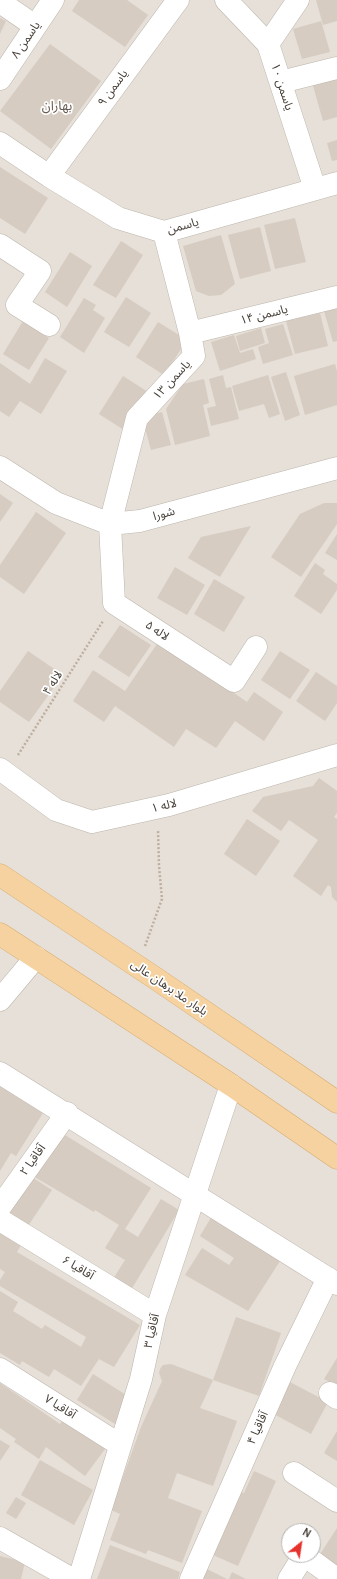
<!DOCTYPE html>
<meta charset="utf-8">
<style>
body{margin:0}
#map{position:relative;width:337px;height:1579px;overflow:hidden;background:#f3efe9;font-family:Karla,sans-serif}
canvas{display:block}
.north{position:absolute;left:281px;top:1523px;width:40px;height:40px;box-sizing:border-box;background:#fff;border:1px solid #b5b2af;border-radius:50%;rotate:30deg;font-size:11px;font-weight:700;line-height:16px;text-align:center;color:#463f38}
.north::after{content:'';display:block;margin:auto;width:14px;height:18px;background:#e5322d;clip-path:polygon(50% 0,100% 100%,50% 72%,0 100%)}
</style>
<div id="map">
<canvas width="337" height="1579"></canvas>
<div class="north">N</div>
</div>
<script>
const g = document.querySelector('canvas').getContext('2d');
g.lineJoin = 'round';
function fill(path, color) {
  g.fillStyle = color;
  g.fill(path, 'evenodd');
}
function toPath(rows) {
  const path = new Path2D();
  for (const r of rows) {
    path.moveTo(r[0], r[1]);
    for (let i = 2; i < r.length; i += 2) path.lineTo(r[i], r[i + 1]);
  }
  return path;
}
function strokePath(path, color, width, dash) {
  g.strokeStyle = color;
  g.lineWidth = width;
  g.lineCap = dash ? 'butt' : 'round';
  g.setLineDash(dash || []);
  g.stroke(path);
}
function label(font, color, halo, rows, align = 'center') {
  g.font = font + ' Karla,"Noto Sans Arabic",sans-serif';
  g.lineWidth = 3.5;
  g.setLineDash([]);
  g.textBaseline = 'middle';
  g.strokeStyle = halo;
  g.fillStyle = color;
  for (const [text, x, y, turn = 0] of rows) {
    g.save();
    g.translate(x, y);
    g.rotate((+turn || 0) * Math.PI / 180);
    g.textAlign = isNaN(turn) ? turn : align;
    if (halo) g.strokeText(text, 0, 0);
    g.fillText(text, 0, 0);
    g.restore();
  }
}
fill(toPath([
 [0,0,337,0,337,1579,0,1579],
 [289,1531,313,1531,313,1555,289,1555]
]), '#e6e0d8');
fill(toPath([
 [79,0,127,0,148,15,125,47,72,11],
 [316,0,337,0,337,21,323,25],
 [0,18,6,21,0,34],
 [321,21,330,52,302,59,293,29],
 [50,44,101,81,51,149,0,111],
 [337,75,337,117,323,121,312,82],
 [337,140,337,160,332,161,327,143],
 [0,167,48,198,25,234,0,218],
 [295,218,306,262,275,269,264,225],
 [260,227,271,271,240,279,228,235],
 [221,235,235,284,221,295,209,296,196,291,183,246],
 [121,241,143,255,116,298,93,285],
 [70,252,92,266,67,307,45,292],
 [126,297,151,313,129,347,104,332],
 [84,298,96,305,93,310,105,318,84,353,60,337],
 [337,307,337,341,333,342,324,311],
 [320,313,328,346,295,354,286,321],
 [23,321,49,338,29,370,3,354],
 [158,322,187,340,164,375,136,357],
 [283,324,293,355,263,364,258,347,269,343,265,329],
 [261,328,265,343,240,351,236,336],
 [234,335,240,353,253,349,256,359,220,371,211,342],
 [45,358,67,371,41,414,20,401,9,417,0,411,0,363,30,384],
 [335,364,337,371,337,405,305,415,294,376],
 [286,372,300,415,285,421,271,377],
 [223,375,226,388,231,387,239,419,211,426,207,408,216,406,209,379],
 [268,375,280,414,269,418,264,404,239,411,232,386],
 [123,376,148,392,124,430,99,414],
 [204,379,209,403,203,405,210,436,175,445,166,409,183,384],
 [162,412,171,445,151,450,142,417],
 [0,494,13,503,0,522],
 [324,503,337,503,337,524,301,577,271,557,300,514],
 [36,512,66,533,24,594,0,577,0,565],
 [251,526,220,577,188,558,201,537],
 [337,534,337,560,325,553],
 [315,563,325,570,323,574,337,584,337,590,321,614,294,596],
 [175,567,205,585,187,615,157,598],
 [214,579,245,597,224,632,194,614],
 [120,625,151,645,129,677,98,657],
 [159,641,247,702,254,692,283,712,264,741,235,721,216,748,186,729,174,747,115,706,104,722,73,701,93,670,125,691],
 [28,651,63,675,29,722,0,702,0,691],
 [280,651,310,670,290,699,261,680],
 [316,672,337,686,337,703,325,721,296,701],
 [319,778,337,791,337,813,334,817,337,819,337,902,332,897,331,887,328,885,321,896,293,876,318,840,289,820,281,831,252,811,263,797,313,786],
 [247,819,280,841,256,876,224,854],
 [0,1085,43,1113,16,1156,11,1153,0,1171],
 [60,1132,151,1188,125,1229,138,1237,161,1199,179,1210,128,1295,110,1284,125,1260,105,1248,119,1225,95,1210,94,1212,33,1176],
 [27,1174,52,1190,26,1229,2,1213],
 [212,1216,258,1244,280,1261,248,1311,185,1275,202,1248,229,1265,234,1258,200,1236],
 [0,1233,21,1245,17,1252,140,1325,114,1367,99,1359,81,1386,54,1369,49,1377,22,1361,20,1365,0,1353,0,1291,18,1302,13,1311,42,1329,45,1325,81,1347,86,1337,0,1286,0,1280,5,1272,0,1269],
 [236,1317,281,1333,259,1396,213,1380],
 [337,1358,337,1386,324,1379],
 [171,1364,213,1380,200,1408,237,1421,213,1486,177,1473,168,1498,202,1511,182,1563,148,1550,146,1554,110,1540,120,1514,111,1510,141,1427,162,1381,159,1373,160,1369,163,1365],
 [93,1374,131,1398,115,1424,77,1400],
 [286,1380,328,1402,311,1434,270,1412],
 [0,1383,60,1424,67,1415,108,1445,85,1476,46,1447,39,1459,14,1442,16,1439,0,1428],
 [337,1431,337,1461,324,1453],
 [0,1440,10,1446,0,1461],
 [40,1460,93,1490,74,1525,21,1495],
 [254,1471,276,1481,238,1566,206,1552,234,1489,244,1493],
 [16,1497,26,1503,16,1519,6,1513],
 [337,1528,337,1572,317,1559],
 [110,1545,180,1572,178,1579,97,1579],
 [0,1556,25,1562,21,1579,0,1579],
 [203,1567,227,1579,196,1579],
 [232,1572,246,1579,229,1579]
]), '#d6ccc2');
const minor = toPath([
 [226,0,268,44,315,189],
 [0,2,35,26],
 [268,44,298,0],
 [0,79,53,0],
 [281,82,337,68],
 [0,143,49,176,118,218,164,232,337,183],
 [49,176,178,0],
 [164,232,190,333,194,356,137,418,110,524,114,603,234,681,256,647],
 [0,245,40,271,17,305,49,325],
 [190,333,337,297],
 [0,467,56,503,110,524,140,521,337,468],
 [0,769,56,810,92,822,169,805,337,755],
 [0,1000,36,957],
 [0,1073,337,1284],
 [0,1207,67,1113],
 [0,1220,155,1315],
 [0,1369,120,1445],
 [330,1393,337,1398],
 [294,1473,337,1501],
 [0,1538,72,1579],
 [79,1579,141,1379,155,1315,231,1085],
 [191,1579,285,1366,328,1278],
 [289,1579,304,1555,337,1579]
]);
const major = toPath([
 [0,875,158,980,337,1102],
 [0,934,231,1085,337,1158]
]);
strokePath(minor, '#bdb5ac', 23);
strokePath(major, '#d8ad71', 23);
strokePath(toPath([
 [18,755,103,621],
 [145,946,162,899,159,866,158,830]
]), '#beaf9f', 2.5, [2, 2]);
strokePath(minor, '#fff', 22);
strokePath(major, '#f5d2a0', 22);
label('12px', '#463f38', '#fff', [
 ["یاسمن ۸",26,40,-56],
 ["یاسمن ۱۰",282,87,72],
 ["یاسمن ۹",113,88,-54],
 ["یاسمن",183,226,-15],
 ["یاسمن ۱۴",264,315,-14],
 ["یاسمن ۱۳",172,380,-47],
 ["شورا",164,514,-15],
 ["لاله ۵",157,631,33],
 ["لاله ۴",53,683,-58],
 ["لاله ۱",164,806,-13],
 ["بلوار ملا برهان عالی",169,988,34],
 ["آقاقیا ۲",33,1160,-55],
 ["آقاقیا ۶",78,1268,31],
 ["آقاقیا ۳",152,1331,-77],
 ["آقاقیا ۷",60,1407,32],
 ["آقاقیا ۴",258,1428,-66]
]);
label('13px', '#675b50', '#fff', [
 ["بهاران",57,106]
]);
</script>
